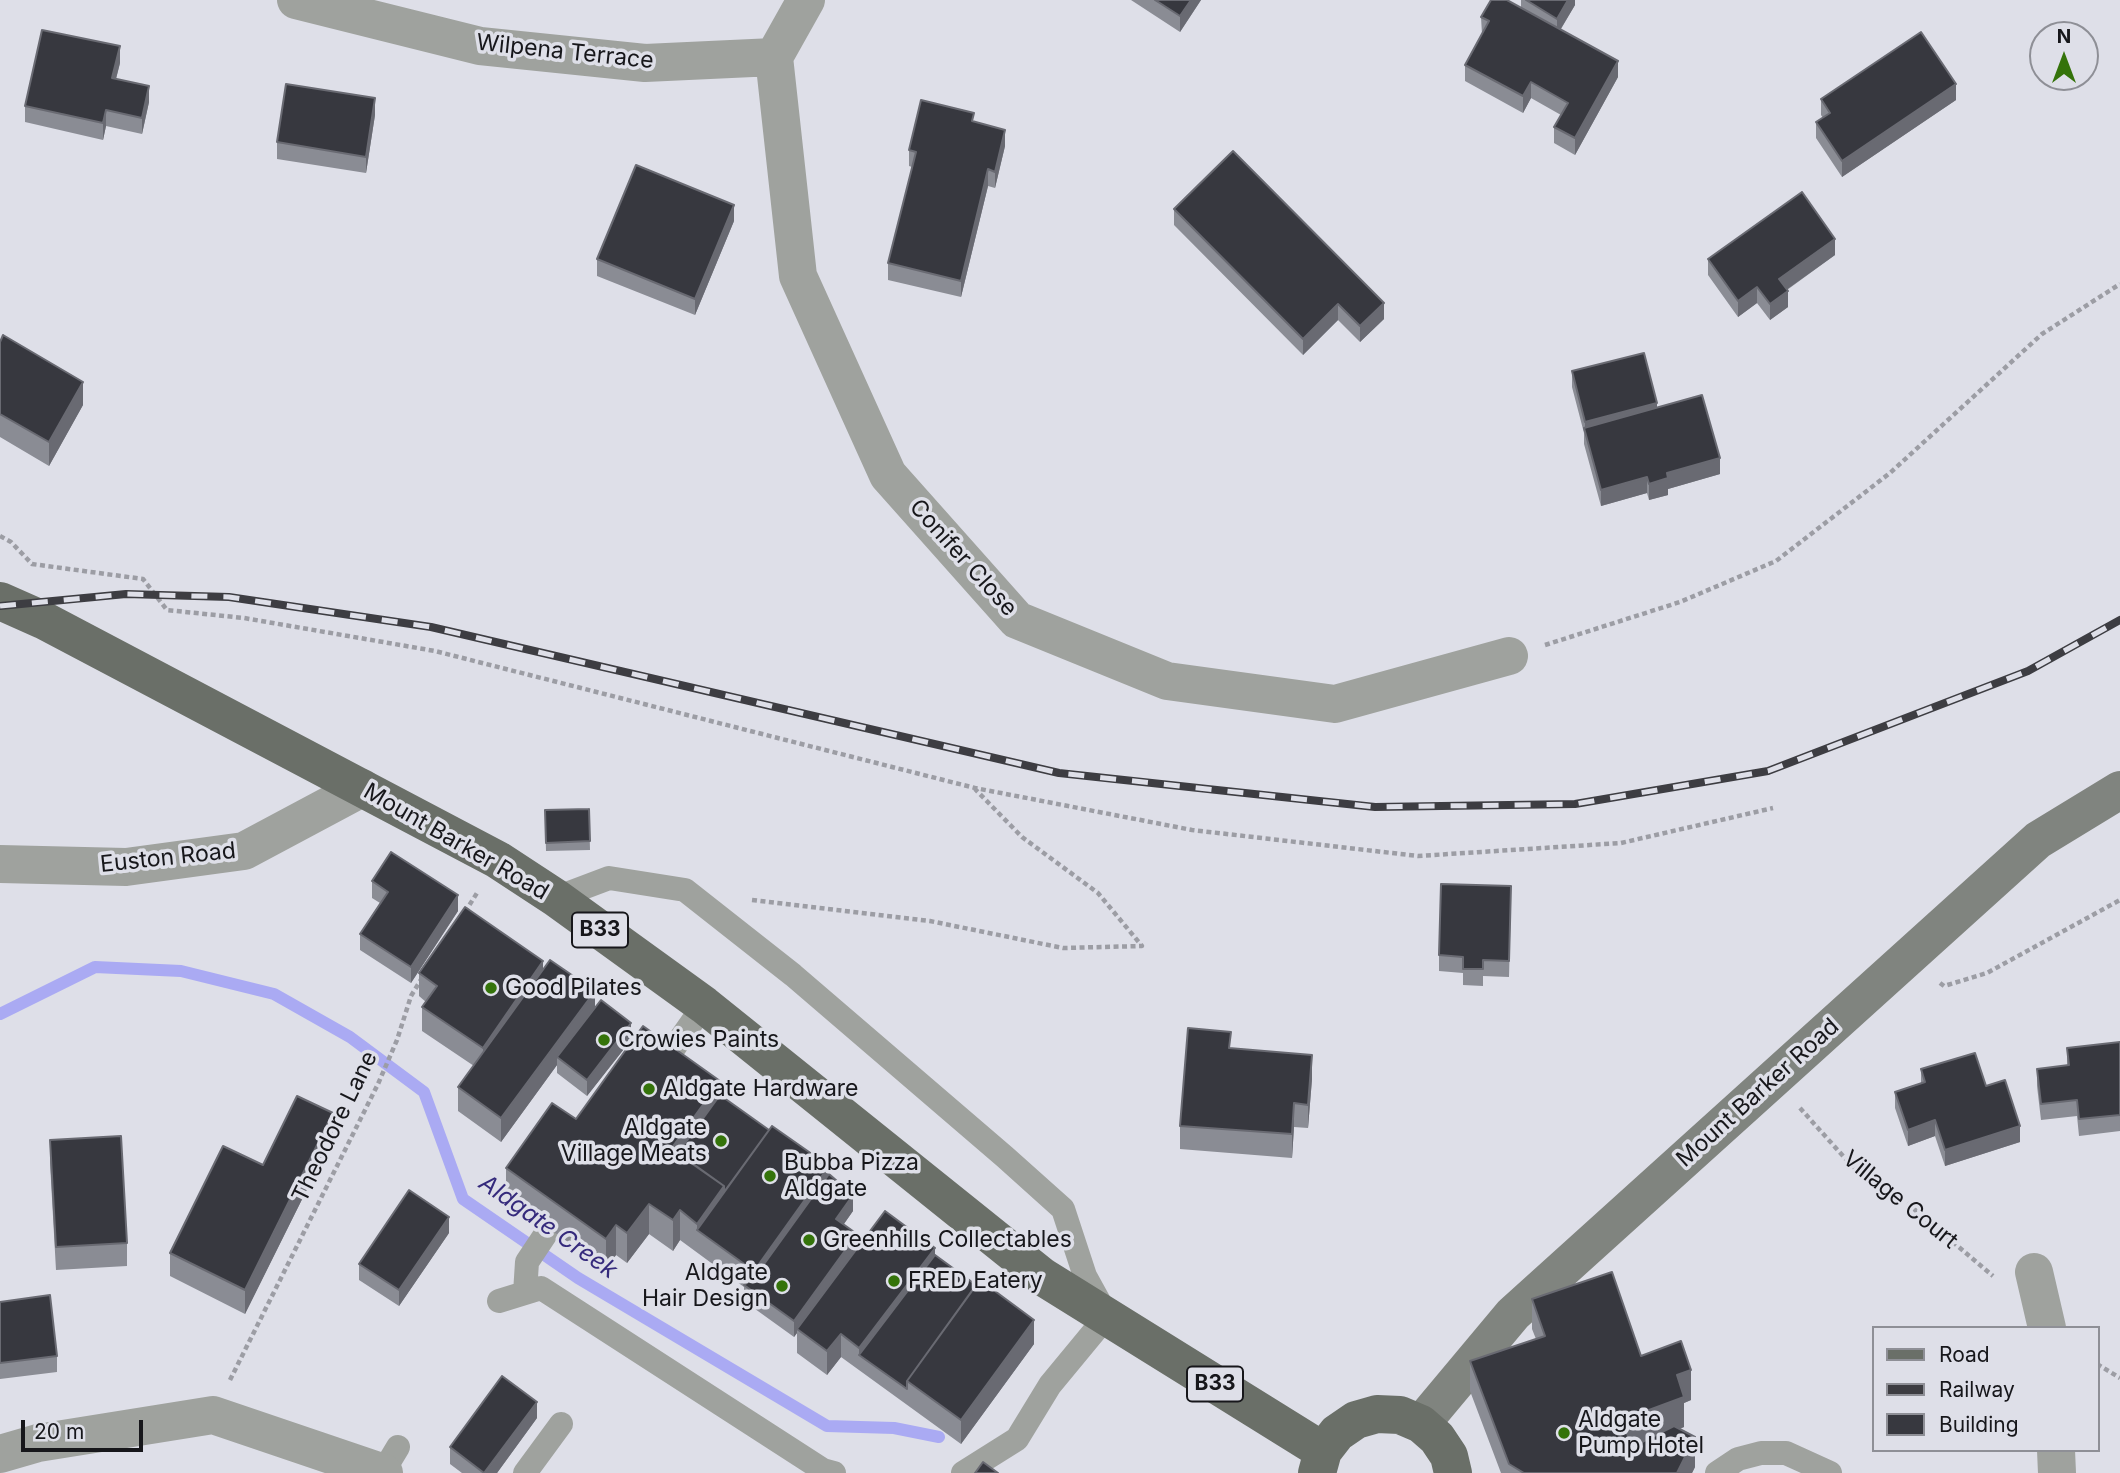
<!DOCTYPE html>
<style>
body{margin:0}
#map{position:relative;width:2120px;height:1473px;overflow:hidden;background:#dedfe8;font-family:Inter,sans-serif}
canvas{display:block}
.legend{position:absolute;left:1872px;top:1326px;width:228px;height:126px;box-sizing:border-box;background:#dedfe8;border:2px solid #8e8f96;margin:0;padding:9px 12px;list-style:none;font-size:21px;color:#17171b}
.legend li{display:flex;align-items:center;gap:14px;height:35px}
.legend b{width:35px;border:2px solid #8e8f96}
.north{position:absolute;left:2029px;top:21px;width:70px;height:70px;box-sizing:border-box;background:#dedfe8;border:2px solid #8e8f96;border-radius:50%;rotate:0deg;font-size:19px;font-weight:700;line-height:28px;text-align:center;color:#17171b}
.north::after{content:'';display:block;margin:auto;width:24px;height:32px;background:#34730a;clip-path:polygon(50% 0,100% 100%,50% 72%,0 100%)}
.scale{position:absolute;left:21px;top:1420px;width:122px;height:32px;box-sizing:border-box;border:4px solid #17171b;border-top:0;padding-left:9px;font-size:21px;line-height:24px;white-space:nowrap;color:#17171b;-webkit-text-stroke:5px #dedfe8;paint-order:stroke}
</style>
<div id="map">
<canvas width="2120" height="1473"></canvas>
<ul class="legend">
<li><b style="height:9px;background:#6a6f68"></b>Road</li>
<li><b style="height:9px;background:#3d3d42"></b>Railway</li>
<li><b style="height:19px;background:#37383f"></b>Building</li>
</ul>
<div class="north">N</div>
<div class="scale">20 m</div>
</div>
<script>
const g = document.querySelector('canvas').getContext('2d');
g.lineJoin = 'round';
function toPath(rows) {
  const path = new Path2D();
  for (const r of rows) {
    path.moveTo(r[0], r[1]);
    for (let i = 2; i < r.length; i += 2) path.lineTo(r[i], r[i + 1]);
  }
  return path;
}
function strokePath(path, color, width, dash) {
  g.strokeStyle = color;
  g.lineWidth = width;
  g.lineCap = dash ? 'butt' : 'round';
  g.setLineDash(dash || []);
  g.stroke(path);
}
function fill(path, color) {
  g.fillStyle = color;
  g.fill(path, 'evenodd');
}
function label(font, color, halo, rows, align = 'center') {
  g.font = font + ' Inter,sans-serif';
  g.lineWidth = 7;
  g.setLineDash([]);
  g.textBaseline = 'middle';
  g.strokeStyle = halo;
  g.fillStyle = color;
  for (const [text, x, y, turn = 0] of rows) {
    g.save();
    g.translate(x, y);
    g.rotate((+turn || 0) * Math.PI / 180);
    g.textAlign = isNaN(turn) ? turn : align;
    if (halo) g.strokeText(text, 0, 0);
    g.fillText(text, 0, 0);
    g.restore();
  }
}
strokePath(toPath([
 [0,1014,95,967,181,971,274,994,350,1037,424,1092,463,1199,578,1278,827,1426,894,1428,939,1437]
]), '#aaaaf3', 12);
strokePath(toPath([
 [0,536,11,542,32,564,143,579,167,610,244,618,435,651,975,788,1192,830,1418,856,1621,843,1773,808],
 [1545,645,1680,602,1776,561,1890,473,2042,334,2120,284],
 [752,900,930,921,1063,948,1142,946,1098,893,1022,837,975,789],
 [465,912,477,893],
 [1940,983,1944,986,1987,973,2120,900],
 [1800,1108,1852,1166,1908,1204,1993,1276],
 [2097,1364,2120,1378],
 [230,1380,378,1084,397,1040,411,996,422,978]
]), '#9c9da4', 4.5, [5, 3.5]);
strokePath(toPath([
 [556,898,609,878,685,890,793,975,1005,1157,1063,1209,1085,1276,1107,1316,1050,1385,1017,1439,963,1473],
 [660,1068,704,1005],
 [525,1293,527,1262,549,1229],
 [499,1301,541,1288,823,1470,834,1473],
 [383,1472,398,1447],
 [525,1473,561,1424],
 [1717,1473,1738,1459,1761,1453,1786,1453,1830,1473]
]), '#9fa29e', 24);
strokePath(toPath([
 [296,0,480,46,645,63,774,57,806,0],
 [774,57,798,276,888,475,1017,620,1167,681,1335,704,1509,656],
 [0,864,126,867,244,851,362,788],
 [2034,1272,2047,1328],
 [2056,1450,2057,1473],
 [0,1454,38,1443,213,1415,384,1473]
]), '#9fa29e', 38);
strokePath(toPath([
 [1421,1424,1513,1314,2038,840,2120,790]
]), '#80847f', 38);
strokePath(toPath([
 [0,601,43,620,498,860,556,898,704,1005,1043,1277,1323,1451],
 [1317,1473,1323,1451,1337,1433,1356,1420,1377,1414,1400,1415,1421,1424,1437,1438,1449,1456,1453,1473]
]), '#6a6f68', 38);
const rail = toPath([
 [0,606,126,594,229,597,431,627,1059,773,1375,807,1575,804,1768,771,2028,671,2120,620]
]);
strokePath(rail, '#3d3d42', 8);
strokePath(rail, '#dedfe8', 5, [16]);
fill(toPath([
 [1131,0,1201,0,1180,32],
 [1521,0,1575,0,1575,5,1561,29,1618,77,1575,155,1554,143,1554,127,1561,115,1531,98,1523,113,1465,81,1465,65,1482,34,1481,17,1521,8],
 [120,63,116,79,149,102,142,134,106,126,103,140,25,122,25,106],
 [1821,99,1956,100,1842,177,1816,138,1816,122,1823,118,1821,115],
 [375,115,366,173,277,159,277,142],
 [974,122,1005,146,995,188,988,186,961,297,888,280,888,263,912,167,909,166,909,150],
 [1174,209,1384,319,1360,342,1338,320,1303,355,1174,225],
 [734,221,695,315,597,276,597,259],
 [1835,255,1787,290,1788,307,1770,320,1757,303,1738,317,1708,275,1708,259],
 [0,342,83,405,49,466,0,437],
 [1572,371,1657,408,1720,474,1668,489,1668,495,1649,500,1647,493,1601,506,1584,444,1584,433,1572,387],
 [589,809,590,850,546,851,545,810],
 [372,881,458,911,411,983,360,950,360,934,380,903,372,898],
 [1511,902,1509,977,1483,976,1483,986,1463,985,1463,973,1439,971,1439,955],
 [543,970,595,1009,631,1040,587,1096,557,1073,557,1065,501,1142,458,1111,458,1087,474,1066,422,1031,422,1007,426,1002,419,996,419,973],
 [2120,1042,2120,1131,2079,1136,2077,1116,2041,1120,2037,1086,2037,1069,2067,1066,2067,1048],
 [1231,1049,1312,1079,1308,1128,1294,1127,1292,1158,1180,1149,1180,1126],
 [1921,1069,1986,1086,2020,1142,1945,1166,1935,1136,1908,1146,1895,1108,1895,1092,1921,1083],
 [720,1095,829,1174,853,1211,844,1224,857,1248,935,1255,1034,1344,961,1444,841,1357,827,1375,797,1353,797,1333,794,1337,744,1301,744,1287,680,1240,673,1251,649,1234,627,1263,616,1255,606,1269,506,1198,506,1168,576,1119],
 [333,1137,245,1314,170,1276,170,1253,263,1165],
 [50,1140,127,1243,127,1266,56,1270,50,1163],
 [449,1233,399,1306,359,1280,359,1264],
 [1532,1299,1641,1356,1691,1400,1684,1403,1684,1427,1680,1429,1695,1467,1692,1473,1501,1473,1470,1391,1470,1361,1536,1339,1532,1329],
 [0,1302,57,1356,57,1372,0,1379],
 [537,1418,497,1473,462,1473,450,1464,450,1447]
]), '#8a8c94');
fill(toPath([
 [1191,0,1201,0,1180,32,1180,16],
 [1568,0,1575,0,1575,5,1557,35,1557,19],
 [120,46,120,63,112,94,112,78],
 [1618,61,1618,77,1575,155,1575,138],
 [1531,82,1531,98,1523,113,1523,96],
 [1956,84,1956,100,1842,177,1842,161],
 [149,86,149,102,142,134,142,118],
 [375,98,375,115,366,173,366,157],
 [106,110,106,126,103,140,103,123],
 [1005,130,1005,146,995,188,995,172],
 [988,169,988,186,961,297,961,281],
 [734,205,734,221,695,315,695,299],
 [1835,239,1835,255,1779,295,1779,279],
 [1757,287,1757,303,1738,317,1738,301],
 [1788,291,1788,307,1770,320,1770,304],
 [1384,303,1384,319,1360,342,1360,326],
 [1338,304,1338,320,1303,355,1303,339],
 [83,382,83,405,49,466,49,442],
 [1657,403,1657,420,1585,432,1585,422],
 [1720,458,1720,474,1668,489,1668,495,1649,500,1649,484,1667,473],
 [1647,477,1647,493,1601,506,1601,490],
 [458,895,458,911,411,983,411,967],
 [543,961,543,984,483,1072,483,1048],
 [595,991,595,1015,557,1057,557,1065,501,1142,501,1118],
 [631,1023,631,1040,587,1096,587,1080],
 [1312,1055,1312,1079,1308,1128,1308,1105],
 [720,1081,720,1111,679,1168,671,1149],
 [1294,1103,1294,1127,1292,1158,1292,1134],
 [333,1113,333,1137,245,1314,245,1290],
 [1935,1120,1935,1136,1908,1146,1908,1130],
 [2020,1126,2020,1142,1945,1166,1945,1150],
 [772,1149,697,1230,697,1224,724,1186],
 [829,1166,829,1190,754,1292,754,1271],
 [853,1195,853,1211,836,1235,836,1219],
 [649,1204,649,1234,627,1263,627,1233],
 [680,1210,680,1240,673,1251,673,1220],
 [449,1217,449,1233,399,1306,399,1290],
 [616,1225,616,1255,606,1269,606,1239],
 [857,1234,857,1250,797,1329,797,1333,794,1337,794,1321],
 [935,1248,935,1272,859,1355,859,1372,859,1348],
 [1034,1320,1034,1344,961,1444,961,1420],
 [841,1334,841,1357,827,1375,827,1351],
 [1691,1370,1691,1400,1684,1403,1684,1427,1622,1450,1622,1420,1677,1375],
 [537,1402,537,1418,497,1473,485,1473],
 [1695,1437,1695,1467,1692,1473,1677,1473]
]), '#696a72');
const building = toPath([
 [1155,0,1191,0,1180,16,1155,0],
 [1491,0,1507,0,1618,61,1575,138,1554,127,1568,103,1531,82,1523,96,1465,65,1489,21,1481,17,1491,0],
 [1526,0,1568,0,1557,19,1526,0],
 [42,30,120,46,112,78,149,86,142,118,106,110,103,123,25,106,42,30],
 [1921,32,1956,84,1842,161,1816,122,1830,113,1821,99,1921,32],
 [286,84,375,98,366,157,277,142,286,84],
 [921,100,974,113,972,121,1005,130,995,172,988,169,961,281,888,263,916,152,909,150,921,100],
 [1233,151,1384,303,1360,326,1338,304,1303,339,1174,209,1233,151],
 [636,165,734,205,695,299,597,259,636,165],
 [1802,192,1835,239,1779,279,1788,291,1770,304,1757,287,1738,301,1708,259,1802,192],
 [3,335,83,382,49,442,0,414,0,342,3,335],
 [1644,353,1657,403,1585,422,1572,371,1644,353],
 [1702,395,1720,458,1667,473,1668,478,1649,484,1647,477,1601,490,1584,428,1702,395],
 [589,809,590,841,546,843,545,810,589,809],
 [391,852,458,895,411,967,360,934,388,892,372,881,391,852],
 [1441,884,1511,886,1509,961,1483,960,1483,969,1463,969,1463,957,1439,955,1441,884],
 [465,907,543,961,483,1048,422,1007,437,986,419,973,465,907],
 [550,960,595,991,501,1118,458,1087,550,960],
 [601,1000,631,1023,587,1080,557,1057,601,1000],
 [643,1026,720,1081,671,1149,724,1186,697,1224,680,1210,673,1220,649,1204,627,1233,616,1225,606,1239,506,1168,552,1103,576,1119,643,1026],
 [1188,1028,1231,1032,1229,1048,1312,1055,1308,1105,1294,1103,1292,1134,1180,1126,1188,1028],
 [2120,1042,2120,1115,2079,1119,2077,1100,2041,1104,2037,1069,2069,1065,2067,1048,2120,1042],
 [1975,1053,1986,1086,2005,1080,2020,1126,1945,1150,1935,1120,1908,1130,1895,1092,1925,1082,1921,1069,1975,1053],
 [720,1095,769,1130,724,1192,724,1186,678,1153,720,1095],
 [297,1096,333,1113,245,1290,170,1253,223,1146,263,1165,297,1096],
 [772,1126,829,1166,754,1271,697,1230,772,1126],
 [121,1136,127,1243,56,1247,50,1140,121,1136],
 [829,1174,853,1195,836,1219,857,1234,794,1321,744,1285,754,1278,829,1174],
 [409,1190,449,1217,399,1290,359,1264,409,1190],
 [885,1211,935,1248,859,1348,841,1334,827,1351,797,1329,885,1211],
 [935,1255,976,1285,907,1381,907,1389,859,1355,935,1255],
 [1612,1272,1641,1356,1681,1341,1691,1370,1677,1375,1684,1397,1622,1420,1632,1447,1674,1426,1695,1437,1677,1473,1524,1473,1509,1464,1470,1361,1545,1336,1532,1299,1612,1272],
 [980,1280,1034,1320,961,1420,907,1381,980,1280],
 [50,1295,57,1356,0,1363,0,1302,50,1295],
 [502,1376,537,1402,484,1473,450,1447,502,1376],
 [983,1462,998,1473,975,1473,983,1462]
]);
fill(building, '#37383f');
strokePath(building, '#696a72', 2);
for (const [x, y, r, color] of [
 [491,988,7,"#34730a"],
 [604,1040,7,"#34730a"],
 [649,1089,7,"#34730a"],
 [721,1141,7,"#34730a"],
 [770,1176,7,"#34730a"],
 [809,1240,7,"#34730a"],
 [894,1281,7,"#34730a"],
 [782,1286,7,"#34730a"],
 [1564,1433,7,"#34730a"]
]) {
  const dot = new Path2D();
  dot.arc(x, y, r, 0, 2 * Math.PI);
  g.fillStyle = color;
  g.fill(dot);
  strokePath(dot, '#dedfe8', 2.5);
}
for (const [x, y, w] of [
 [600,930,56],
 [1215,1384,56]
]) {
  const box = new Path2D();
  box.roundRect(x - w / 2, y - 17.5, w, 35, 5);
  g.fillStyle = '#dedfe8';
  g.fill(box);
  strokePath(box, '#17171b', 2);
}
label('bold 21px', '#17171b', null, [
 ["B33",600,930],
 ["B33",1215,1384]
]);
label('23px', '#17171b', '#dedfe8', [
 ["Wilpena Terrace",565,52,6],
 ["Conifer Close",963,558,48],
 ["Mount Barker Road",456,842,30],
 ["Euston Road",168,858,-6],
 ["Mount Barker Road",1758,1093,-42],
 ["Theodore Lane",335,1127,-64],
 ["Village Court",1900,1200,39]
]);
label('23px', '#17171b', '#dedfe8', [
 ["Good Pilates",505,988],
 ["Crowies Paints",618,1040],
 ["Aldgate Hardware",663,1089],
 ["Aldgate",707,1128,"right"],
 ["Village Meats",707,1154,"right"],
 ["Bubba Pizza",784,1163],
 ["Aldgate",784,1189],
 ["Greenhills Collectables",823,1240],
 ["Aldgate",768,1273,"right"],
 ["Hair Design",768,1299,"right"],
 ["FRED Eatery",908,1281],
 ["Aldgate",1578,1420],
 ["Pump Hotel",1578,1446]
], 'left');
label('italic 24px', '#352a7c', '#dedfe8', [
 ["Aldgate Creek",548,1227,35]
]);
</script>
